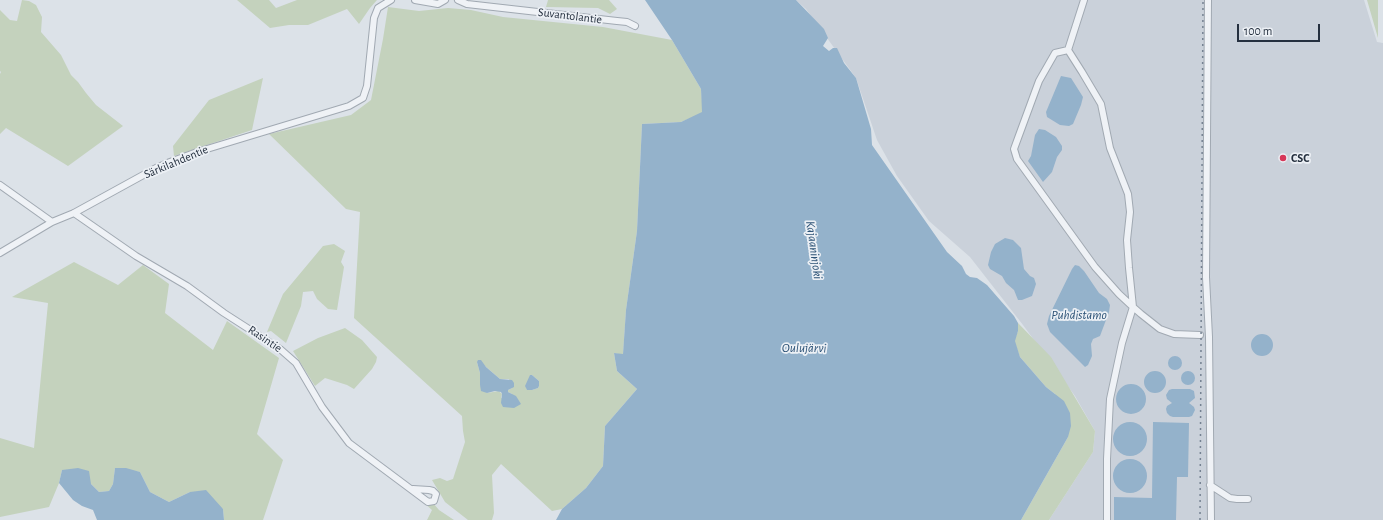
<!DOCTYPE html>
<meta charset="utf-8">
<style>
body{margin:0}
#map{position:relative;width:1383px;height:520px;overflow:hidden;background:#dce2e8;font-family:"Alegreya Sans",sans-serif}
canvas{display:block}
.scale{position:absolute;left:1237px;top:24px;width:83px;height:18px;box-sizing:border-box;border:2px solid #25303f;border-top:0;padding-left:5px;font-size:12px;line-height:14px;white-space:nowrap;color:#25303f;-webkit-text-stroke:3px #ecf0f5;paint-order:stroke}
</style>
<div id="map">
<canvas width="1383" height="520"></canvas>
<div class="scale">100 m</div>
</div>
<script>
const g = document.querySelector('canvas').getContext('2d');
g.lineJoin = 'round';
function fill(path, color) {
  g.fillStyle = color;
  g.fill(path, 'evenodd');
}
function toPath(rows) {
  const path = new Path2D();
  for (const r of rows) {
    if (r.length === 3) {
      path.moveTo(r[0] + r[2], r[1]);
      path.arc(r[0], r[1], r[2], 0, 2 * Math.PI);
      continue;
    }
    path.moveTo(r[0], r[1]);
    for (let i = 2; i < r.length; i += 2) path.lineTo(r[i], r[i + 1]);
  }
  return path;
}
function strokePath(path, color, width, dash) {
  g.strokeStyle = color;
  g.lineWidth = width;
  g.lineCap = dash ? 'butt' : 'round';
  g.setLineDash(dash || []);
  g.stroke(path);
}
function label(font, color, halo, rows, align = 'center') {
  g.font = font + ' "Alegreya Sans",sans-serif';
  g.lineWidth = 3.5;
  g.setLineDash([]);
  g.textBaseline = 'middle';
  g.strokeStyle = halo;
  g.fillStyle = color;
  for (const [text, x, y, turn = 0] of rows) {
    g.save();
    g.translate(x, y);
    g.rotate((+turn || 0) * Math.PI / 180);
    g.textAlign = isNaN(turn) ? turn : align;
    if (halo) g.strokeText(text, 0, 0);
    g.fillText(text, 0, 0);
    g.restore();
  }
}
fill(toPath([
 [796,0,1364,0,1377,42,1383,43,1383,520,1049,520,1093,452,1095,431,1075,396,1023,325,970,257,929,221,897,176,877,140,856,78,806,9]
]), '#cad1da');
fill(toPath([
 [22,0,29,1,36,5,42,17,41,32,61,55,71,75,78,82,86,93,96,105,123,126,68,166,6,128,0,134,0,74,1,72,0,71,0,10,10,20,17,21],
 [237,0,269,0,276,8,297,0,377,0,370,8,359,24,347,9,308,25,289,25,270,28],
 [548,0,609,0,617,9,610,14,598,8,546,7],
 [1367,0,1378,0,1378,38],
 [388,7,419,11,448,8,471,10,503,17,603,27,672,40,701,89,703,113,681,122,642,124,637,231,626,310,623,355,614,353,617,371,637,389,605,426,603,466,586,488,562,509,552,511,501,464,492,475,494,513,492,520,468,520,445,502,432,480,440,478,447,481,453,479,465,442,463,431,462,416,354,318,360,212,346,209,269,134,351,115,371,100,383,39],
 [477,362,485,366,500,379,509,379,512,388,508,390,508,392,512,394,501,398,502,394,499,391,487,393,480,385,480,373],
 [532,375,539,381,539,386,538,388,532,390,527,390,526,386],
 [263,78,252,130,174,156,173,146,209,100],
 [334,244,345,251,341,262,344,267,337,310,328,309,317,299,313,291,303,292,301,306,286,343,271,331,267,332,283,294,323,246],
 [74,262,118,285,143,265,169,284,165,313,213,350,227,321,279,358,257,434,283,460,263,520,224,520,223,509,190,492,169,502,150,492,140,472,115,468,113,484,109,491,99,492,91,484,62,470,59,483,49,507,0,517,0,438,34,448,48,303,12,297],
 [1018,323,1051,357,1095,431,1093,452,1049,520,1021,520,1068,437,1055,394,1046,387,1020,357,1014,341,1018,331],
 [345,328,362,340,377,357,376,362,372,369,354,389,347,385,325,378,315,386,293,351,318,338],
 [422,501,433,503,439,510,454,520,427,520,432,510]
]), '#c4d2bd');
fill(toPath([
 [645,0,796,0,824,29,828,38,823,46,829,51,833,48,837,48,844,63,856,78,871,129,872,145,947,252,962,266,966,274,970,277,977,278,987,285,1014,316,1018,323,1018,331,1015,341,1020,357,1046,387,1064,401,1070,413,1071,426,1068,437,1021,520,556,520,562,509,586,488,603,466,605,426,637,389,617,371,614,353,623,354,626,310,637,231,642,124,681,122,702,112,701,89,672,40],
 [1061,76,1071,78,1083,97,1081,105,1073,124,1069,126,1060,125,1047,117,1046,112],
 [1039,129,1045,130,1056,137,1062,146,1062,150,1057,157,1052,172,1043,182,1028,161,1031,156,1035,135],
 [1005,238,1013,240,1021,248,1024,269,1030,276,1034,278,1036,284,1032,296,1022,300,1018,300,1014,290,1006,283,1002,276,990,269,988,265,991,252,995,244],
 [1075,265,1079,266,1084,271,1099,293,1107,299,1110,305,1109,312,1100,336,1093,339,1091,344,1092,356,1088,365,1085,367,1050,332,1047,324,1049,316,1072,269],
 [1262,345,11],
 [1175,363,7],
 [478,360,481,360,486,367,500,379,512,380,514,383,514,387,508,390,508,392,516,396,521,404,514,408,503,407,501,403,502,394,501,392,495,391,487,393,481,391,480,385,480,373,477,362],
 [1155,382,11],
 [1188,378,7],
 [530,375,532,375,539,381,539,386,538,388,532,390,527,390,525,386],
 [1131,399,15],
 [1172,389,1190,389,1194,391,1195,398,1189,403,1194,407,1195,410,1192,416,1189,417,1173,417,1170,416,1167,413,1166,409,1167,406,1172,403,1167,399,1166,395,1169,390],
 [1153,422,1189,423,1188,477,1177,477,1176,520,1114,520,1114,497,1152,498],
 [1130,439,17],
 [1130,476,17],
 [78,468,89,471,91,484,99,492,109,491,113,484,115,468,126,468,140,472,150,492,169,502,190,492,206,490,223,509,224,520,97,520,93,510,82,506,73,500,59,483,62,470]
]), '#94b2cb');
const minor = toPath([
 [415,0,438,4,445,0],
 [458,0,467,4,617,21,627,22,635,26],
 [1208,0,1206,277,1209,337,1211,520],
 [1068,50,1084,0],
 [0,185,52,222],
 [74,213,136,256,187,286,224,313,280,349,296,363,322,407,349,443,428,502,434,501,436,494,433,491,429,490,413,489],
 [0,253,52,222,74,213,156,168,170,162,197,152,349,106,363,98,367,86,374,18,378,8,391,0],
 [1210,485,1230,498,1237,499,1248,499],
 [1107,520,1107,459,1110,399,1122,343,1133,307,1129,268,1127,240,1130,212,1128,194,1110,148,1101,104,1082,72,1068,50,1055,53,1039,81,1018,138,1014,149,1017,159,1095,267,1119,294,1133,307,1141,314,1160,329,1174,334,1200,335]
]);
strokePath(minor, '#a1a9b2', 8);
strokePath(minor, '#eff2f6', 6);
strokePath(toPath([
 [1200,520,1203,0]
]), '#758292', 1.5, [2, 4]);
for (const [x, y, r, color] of [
 [1283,158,4,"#d73759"]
]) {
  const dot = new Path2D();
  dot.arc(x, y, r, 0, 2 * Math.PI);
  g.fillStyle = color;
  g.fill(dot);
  strokePath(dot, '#ecf0f5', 1.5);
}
label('12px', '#25303f', '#ecf0f5', [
 ["Suvantolantie",570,16,7],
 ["Särkilahdentie",176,162,-23],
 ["Rasintie",265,339,34]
]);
label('bold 12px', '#25303f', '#ecf0f5', [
 ["CSC",1291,158]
], 'left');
label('italic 13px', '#2c5276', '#ecf0f5', [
 ["Kajaaninjoki",814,250,82],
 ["Puhdistamo",1079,315],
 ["Oulujärvi",804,348]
]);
</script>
